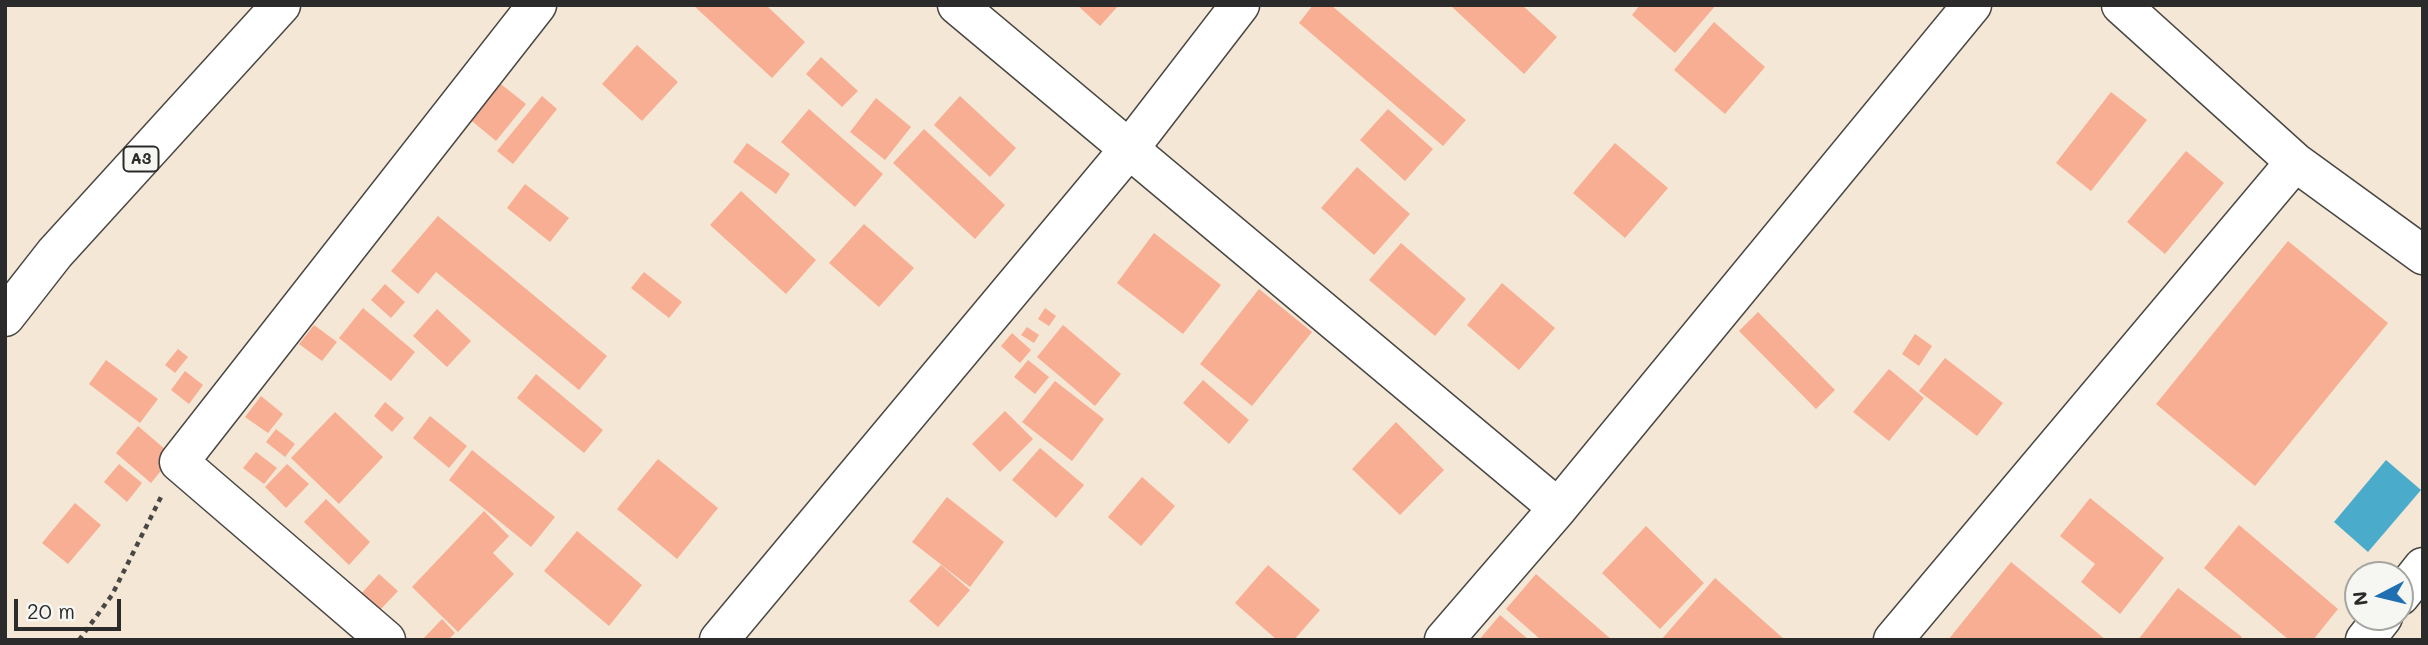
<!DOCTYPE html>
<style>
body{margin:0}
#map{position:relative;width:2428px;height:645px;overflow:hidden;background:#f4e7d5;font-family:Mali,sans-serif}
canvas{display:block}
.frame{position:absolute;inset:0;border:7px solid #2b2b2b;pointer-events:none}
.north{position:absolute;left:2344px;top:561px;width:70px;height:70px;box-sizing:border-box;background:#f6f6f2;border:2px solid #a5a5a2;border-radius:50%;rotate:263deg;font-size:19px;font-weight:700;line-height:28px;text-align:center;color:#2b2b2b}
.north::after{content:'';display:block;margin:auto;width:24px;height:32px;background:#1f6fb2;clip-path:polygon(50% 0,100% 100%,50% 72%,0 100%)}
.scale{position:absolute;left:14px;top:599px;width:107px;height:32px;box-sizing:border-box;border:4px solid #2b2b2b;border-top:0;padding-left:9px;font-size:21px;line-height:24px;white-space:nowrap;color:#2b2b2b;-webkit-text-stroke:5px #f6f6f2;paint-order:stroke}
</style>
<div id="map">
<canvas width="2428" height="645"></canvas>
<div class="frame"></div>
<div class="north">N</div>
<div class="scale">20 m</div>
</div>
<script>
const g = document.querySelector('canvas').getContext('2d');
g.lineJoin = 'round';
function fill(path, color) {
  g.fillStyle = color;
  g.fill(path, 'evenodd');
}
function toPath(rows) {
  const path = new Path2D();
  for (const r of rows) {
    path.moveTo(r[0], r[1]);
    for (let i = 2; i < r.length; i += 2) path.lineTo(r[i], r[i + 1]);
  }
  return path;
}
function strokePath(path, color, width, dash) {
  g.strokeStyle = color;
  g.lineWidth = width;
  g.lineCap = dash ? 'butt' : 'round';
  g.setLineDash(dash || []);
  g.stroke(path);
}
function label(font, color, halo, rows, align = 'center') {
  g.font = font + ' Mali,sans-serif';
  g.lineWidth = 6;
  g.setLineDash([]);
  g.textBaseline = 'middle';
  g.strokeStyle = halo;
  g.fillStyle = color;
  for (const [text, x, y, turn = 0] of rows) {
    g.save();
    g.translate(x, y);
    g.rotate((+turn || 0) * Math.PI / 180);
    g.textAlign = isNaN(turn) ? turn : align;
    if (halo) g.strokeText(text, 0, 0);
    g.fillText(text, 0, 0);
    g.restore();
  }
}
fill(toPath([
 [2386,460,2421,490,2368,552,2334,522]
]), '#4babca');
fill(toPath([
 [693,5,766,5,805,42,772,78],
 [1077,5,1119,5,1100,26],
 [1313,5,1331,5,1466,120,1443,146,1299,23],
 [1450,5,1522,5,1557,37,1524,74],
 [1640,5,1716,5,1675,53,1632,15],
 [1714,22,1765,67,1725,114,1674,70],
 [637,45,678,82,642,121,602,84],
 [821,57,858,91,842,107,806,74],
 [497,81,526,104,496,141,467,117],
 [2111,92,2147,120,2091,191,2056,163],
 [542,96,557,109,513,164,497,151],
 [960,96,1016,148,990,177,934,125],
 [876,98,911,127,885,160,850,132],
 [809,109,883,174,855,207,781,142],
 [1388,109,1433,149,1405,181,1360,140],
 [924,129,1005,205,975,239,893,163],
 [747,143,790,174,776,194,733,162],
 [1615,143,1668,188,1625,238,1573,193],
 [2186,151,2224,183,2165,254,2127,222],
 [1357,167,1410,214,1374,255,1321,208],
 [525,184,569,218,550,242,507,208],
 [741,191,816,260,786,294,710,225],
 [438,216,607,356,579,390,436,272,418,294,391,271],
 [864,224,914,268,879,307,829,263],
 [1154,233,1221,285,1183,334,1117,283],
 [2288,241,2388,323,2255,486,2156,404],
 [1401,243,1466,299,1435,336,1369,280],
 [644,272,682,302,669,318,631,288],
 [1502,283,1555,328,1519,370,1467,325],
 [385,284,405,302,391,318,371,300],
 [1259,289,1312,332,1252,406,1200,364],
 [363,308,415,352,391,381,339,338],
 [1045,308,1056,316,1049,326,1038,319],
 [437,309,471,341,447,367,413,336],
 [1758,312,1835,390,1816,409,1739,331],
 [314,325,337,342,322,361,299,344],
 [1063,325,1121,374,1095,406,1037,357],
 [1027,327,1039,335,1034,343,1021,335],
 [1012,333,1031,350,1020,363,1001,346],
 [1915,334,1932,346,1919,366,1902,354],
 [178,349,188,357,175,373,165,365],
 [1945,358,2003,403,1977,436,1919,391],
 [106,360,158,399,140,423,89,384],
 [1028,360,1049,377,1035,394,1014,377],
 [1889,369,1924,398,1889,441,1853,412],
 [185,371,203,385,189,404,171,390],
 [536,374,603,430,584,453,517,398],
 [1203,380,1249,420,1229,444,1183,403],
 [1055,381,1104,419,1072,461,1022,422],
 [261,396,283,414,268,433,245,417],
 [385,402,404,418,392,432,374,416],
 [1005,411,1033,439,1000,472,972,444],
 [335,412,383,457,339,504,291,458],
 [430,416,467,446,449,468,413,438],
 [1396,422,1444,470,1400,515,1352,469],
 [138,426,173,456,151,483,116,453],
 [276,429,295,444,285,457,266,442],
 [1040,448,1084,485,1056,518,1012,480],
 [472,450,555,517,531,547,449,480],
 [256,452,277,468,264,484,243,468],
 [658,459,718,508,677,559,617,509],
 [119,464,142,483,127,502,104,482],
 [287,464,309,484,286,508,265,487],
 [1142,477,1175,506,1141,546,1108,517],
 [947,497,1004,542,970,587,912,542],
 [2090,498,2164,558,2120,614,2081,582,2095,564,2060,536],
 [326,499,370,542,349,565,304,522],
 [75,503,101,525,68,564,42,543],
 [484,511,509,536,493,553,514,574,458,632,412,587],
 [2239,525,2338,609,2313,640,2289,640,2204,568],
 [1646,526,1704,583,1660,629,1602,573],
 [577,531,642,585,609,626,544,571],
 [2011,562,2106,640,1948,640],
 [941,565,970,590,938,627,909,601],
 [1268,565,1320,610,1294,640,1277,640,1235,603],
 [379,574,398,591,379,611,361,594],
 [1536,574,1612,640,1541,640,1506,609],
 [1715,578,1785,640,1661,640],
 [2178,588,2242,637,2240,640,2138,640],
 [1500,615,1529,640,1479,640],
 [442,619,455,633,448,640,422,640]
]), '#f8ae93');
const minor = toPath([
 [957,5,1558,508,1972,5],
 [2121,5,2295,162,2423,255],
 [2400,596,2423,567],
 [386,640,179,462,537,5],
 [719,640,1129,149,1240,5],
 [1444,640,1558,508],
 [1893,640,2295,162],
 [2365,640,2383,617]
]);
const highway = toPath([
 [5,317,55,253,281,5]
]);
strokePath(minor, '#494744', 41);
strokePath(highway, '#494744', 41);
strokePath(toPath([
 [79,640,112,595,162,495]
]), '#494744', 4.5, [5, 5]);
strokePath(minor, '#fff', 38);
strokePath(highway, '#fff', 38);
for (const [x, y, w] of [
 [141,159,35]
]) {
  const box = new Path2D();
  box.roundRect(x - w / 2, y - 12.5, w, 25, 5);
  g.fillStyle = '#f6f6f2';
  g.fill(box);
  strokePath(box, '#2b2b2b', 2);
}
label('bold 16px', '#2b2b2b', null, [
 ["A3",141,159]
]);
</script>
